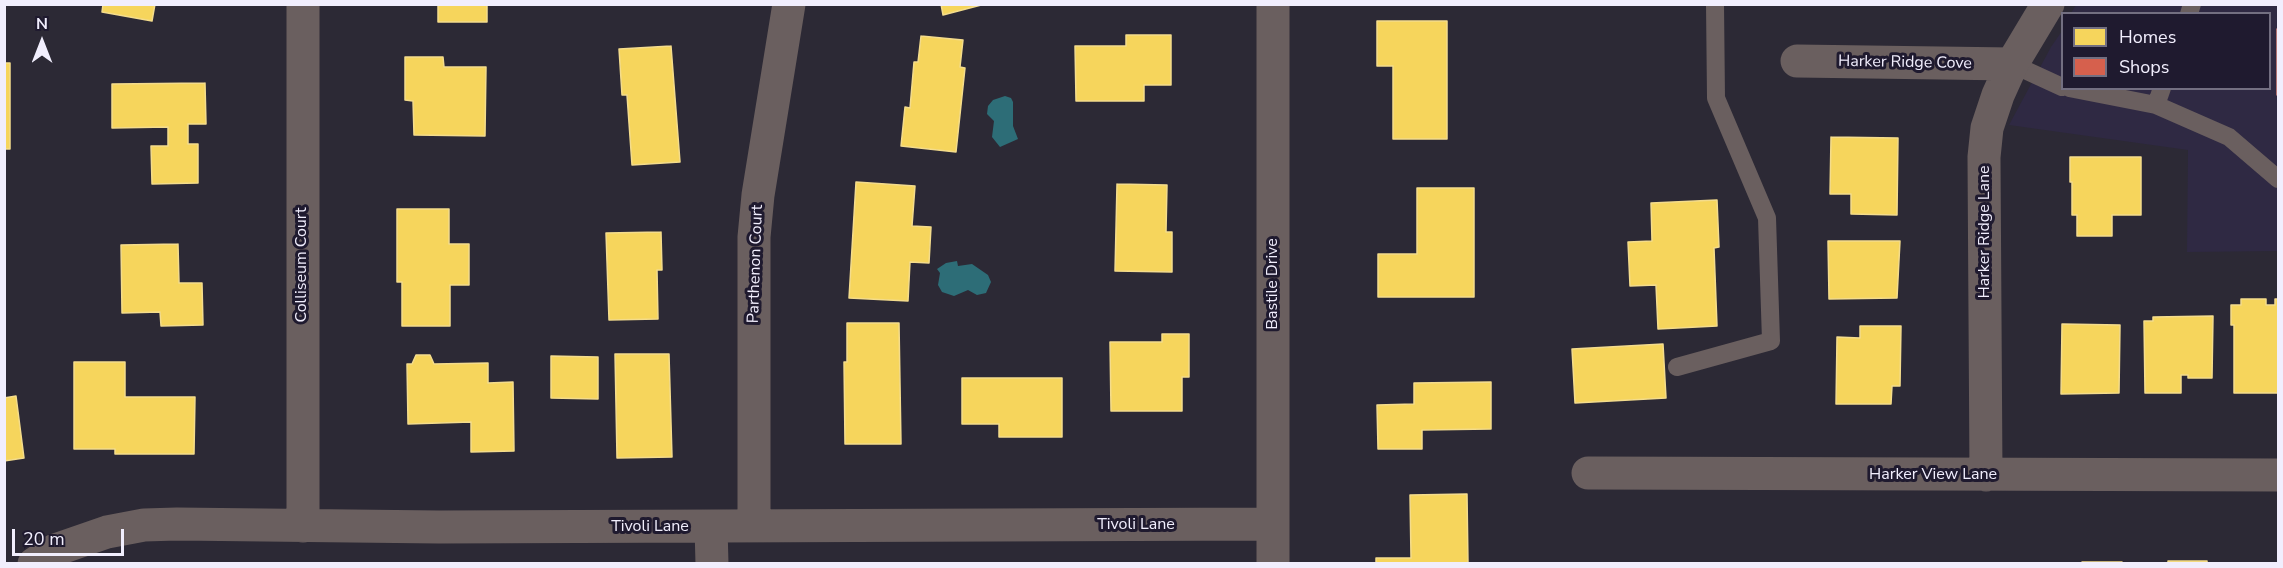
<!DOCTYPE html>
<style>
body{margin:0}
#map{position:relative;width:2283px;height:568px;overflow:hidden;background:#2c2935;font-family:"Nunito Sans",sans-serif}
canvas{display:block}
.frame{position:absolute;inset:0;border:6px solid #f1eefd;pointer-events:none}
.legend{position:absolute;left:2061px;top:12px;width:210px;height:78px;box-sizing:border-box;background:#1f1a2f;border:2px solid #736f81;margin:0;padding:8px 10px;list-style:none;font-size:18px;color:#f1eefd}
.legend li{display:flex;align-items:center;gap:12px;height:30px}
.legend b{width:30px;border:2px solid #736f81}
.north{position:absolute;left:12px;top:12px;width:60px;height:60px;-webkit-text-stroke:4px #1f1a2f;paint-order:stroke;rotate:0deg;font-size:16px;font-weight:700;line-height:24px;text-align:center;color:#f1eefd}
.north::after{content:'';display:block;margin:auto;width:21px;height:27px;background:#f1eefd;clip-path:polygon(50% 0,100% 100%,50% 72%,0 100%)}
.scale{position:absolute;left:12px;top:529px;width:112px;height:27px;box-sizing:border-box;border:3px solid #f1eefd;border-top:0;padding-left:8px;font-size:18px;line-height:21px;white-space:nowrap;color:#f1eefd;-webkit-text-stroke:4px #1f1a2f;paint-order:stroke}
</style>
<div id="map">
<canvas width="2283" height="568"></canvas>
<div class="frame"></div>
<ul class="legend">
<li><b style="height:16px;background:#f6d55c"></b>Homes</li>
<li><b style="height:16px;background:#d6604d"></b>Shops</li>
</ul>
<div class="north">N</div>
<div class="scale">20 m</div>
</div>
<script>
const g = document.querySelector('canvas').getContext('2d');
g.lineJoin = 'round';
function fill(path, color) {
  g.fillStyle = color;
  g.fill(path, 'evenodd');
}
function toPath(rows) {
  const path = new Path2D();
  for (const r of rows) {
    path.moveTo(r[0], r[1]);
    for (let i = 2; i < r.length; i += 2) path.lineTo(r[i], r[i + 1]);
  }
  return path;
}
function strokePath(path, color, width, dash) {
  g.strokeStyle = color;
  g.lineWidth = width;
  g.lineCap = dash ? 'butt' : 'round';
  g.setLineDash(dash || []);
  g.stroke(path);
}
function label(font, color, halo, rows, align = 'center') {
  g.font = font + ' "Nunito Sans",sans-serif';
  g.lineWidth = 6;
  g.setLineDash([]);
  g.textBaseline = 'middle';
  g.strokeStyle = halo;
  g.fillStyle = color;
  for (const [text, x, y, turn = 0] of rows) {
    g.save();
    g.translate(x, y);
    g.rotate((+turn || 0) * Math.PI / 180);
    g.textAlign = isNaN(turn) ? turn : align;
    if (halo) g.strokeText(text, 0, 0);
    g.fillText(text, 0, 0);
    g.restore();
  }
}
fill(toPath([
 [2076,5,2278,5,2278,251,2187,252,2188,150,2009,125,2051,47,2062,31,2062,88,2270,88,2270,14,2071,13]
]), '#2f2943');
fill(toPath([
 [1005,96,1011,98,1013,102,1013,126,1018,139,1000,147,992,137,994,121,987,114,988,106,993,100],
 [957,261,958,266,972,264,988,275,991,282,986,293,977,295,968,290,954,296,942,292,938,285,940,273,937,269,946,263]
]), '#2d6d77');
const homes = toPath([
 [103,4,155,4,152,21,102,12,103,4],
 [438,4,487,4,487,22,438,22,438,4],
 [941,4,985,4,943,15,941,4],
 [1377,21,1447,21,1447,139,1393,139,1393,66,1377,66,1377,21],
 [1126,35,1171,35,1171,85,1144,85,1144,101,1076,101,1075,46,1126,46,1126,35],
 [921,36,963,40,960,67,965,68,956,152,901,146,905,107,910,108,914,62,918,62,921,36],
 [671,46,680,162,632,165,627,95,622,95,619,49,671,46],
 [405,57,443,57,444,67,486,67,485,136,414,135,413,101,405,100,405,57],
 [4,63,10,63,10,149,4,149,4,63],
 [205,83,206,124,188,124,188,144,198,144,198,183,152,184,151,146,168,146,168,127,112,128,112,84,205,83],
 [1831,137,1898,138,1897,215,1851,214,1851,194,1830,194,1831,137],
 [2070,157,2141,157,2141,215,2112,215,2112,236,2077,236,2077,215,2072,215,2072,182,2070,182,2070,157],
 [856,182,915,186,912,226,931,227,929,263,910,262,908,301,849,298,856,182],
 [1117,184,1167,185,1166,232,1172,232,1172,272,1115,271,1117,184],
 [1417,188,1474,188,1474,297,1378,297,1378,254,1417,254,1417,188],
 [1717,200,1719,247,1714,248,1717,326,1658,329,1656,285,1630,286,1628,242,1652,241,1651,203,1717,200],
 [397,209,449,209,449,244,469,244,469,285,450,285,450,326,402,326,402,282,397,282,397,209],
 [661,232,662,270,657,270,658,319,609,320,606,233,661,232],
 [1828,241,1900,241,1897,298,1829,299,1828,241],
 [178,244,179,283,202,283,203,325,161,326,160,312,122,313,121,245,178,244],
 [2241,299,2266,299,2266,305,2275,305,2275,299,2278,299,2278,393,2234,393,2234,325,2231,325,2231,305,2241,305,2241,299],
 [2213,316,2212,378,2188,378,2188,375,2181,375,2181,393,2145,393,2144,321,2153,321,2153,317,2213,316],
 [847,323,899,323,901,444,845,444,844,362,847,362,847,323],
 [2062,324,2120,325,2119,393,2061,394,2062,324],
 [1860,326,1901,326,1900,386,1892,386,1891,404,1836,404,1837,337,1860,338,1860,326],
 [1162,334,1189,334,1189,377,1182,377,1182,411,1111,411,1110,342,1162,342,1162,334],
 [1663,344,1666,398,1575,403,1572,349,1663,344],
 [615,354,669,354,672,457,617,458,615,354],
 [416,355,430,355,434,364,488,363,488,383,513,382,514,451,471,452,471,422,408,424,407,364,412,364,416,355],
 [551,356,598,357,598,399,551,398,551,356],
 [74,362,125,362,125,397,195,397,194,454,115,454,115,449,74,449,74,362],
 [962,378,1062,378,1062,437,999,437,999,424,962,424,962,378],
 [1491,382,1491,429,1422,430,1422,449,1378,449,1377,405,1414,404,1414,383,1491,382],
 [16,396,24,458,4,461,4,398,16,396],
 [1467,494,1468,564,1376,564,1376,558,1411,558,1410,495,1467,494],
 [2168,561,2207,561,2207,564,2168,564,2168,561],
 [2082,562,2122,562,2122,564,2082,564,2082,562]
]);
fill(homes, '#f6d55c');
strokePath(homes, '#f4dc8c', 1.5);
const shops = toPath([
 [2277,29,2278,29,2278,95,2277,95,2277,29]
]);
fill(shops, '#d6604d');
strokePath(shops, '#de8b82', 1.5);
strokePath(toPath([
 [2189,14,2192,4],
 [2012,64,2062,87],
 [2069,88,2156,105,2162,88],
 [2156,105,2229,137,2278,179],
 [1677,367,1771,341,1767,218,1716,98,1715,4]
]), '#6a5f5f', 18);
strokePath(toPath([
 [303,4,303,526],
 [1273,4,1273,564],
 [1797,61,2012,64],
 [1588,473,2278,475],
 [1986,475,1984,157,1987,128,1998,95,2012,64,2048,4],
 [754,526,754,237,758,195,789,4],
 [711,527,712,564],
 [34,564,55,550,107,532,144,525,177,524,439,527,1273,524]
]), '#6a5f5f', 33);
label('16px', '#f1eefd', '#1f1a2f', [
 ["Harker Ridge Cove",1905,63,1],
 ["Harker Ridge Lane",1985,232,-90],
 ["Parthenon Court",756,264,-88],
 ["Colliseum Court",302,265,-90],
 ["Bastile Drive",1273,284,-90],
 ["Harker View Lane",1933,475],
 ["Tivoli Lane",1136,525],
 ["Tivoli Lane",650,527]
]);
</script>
